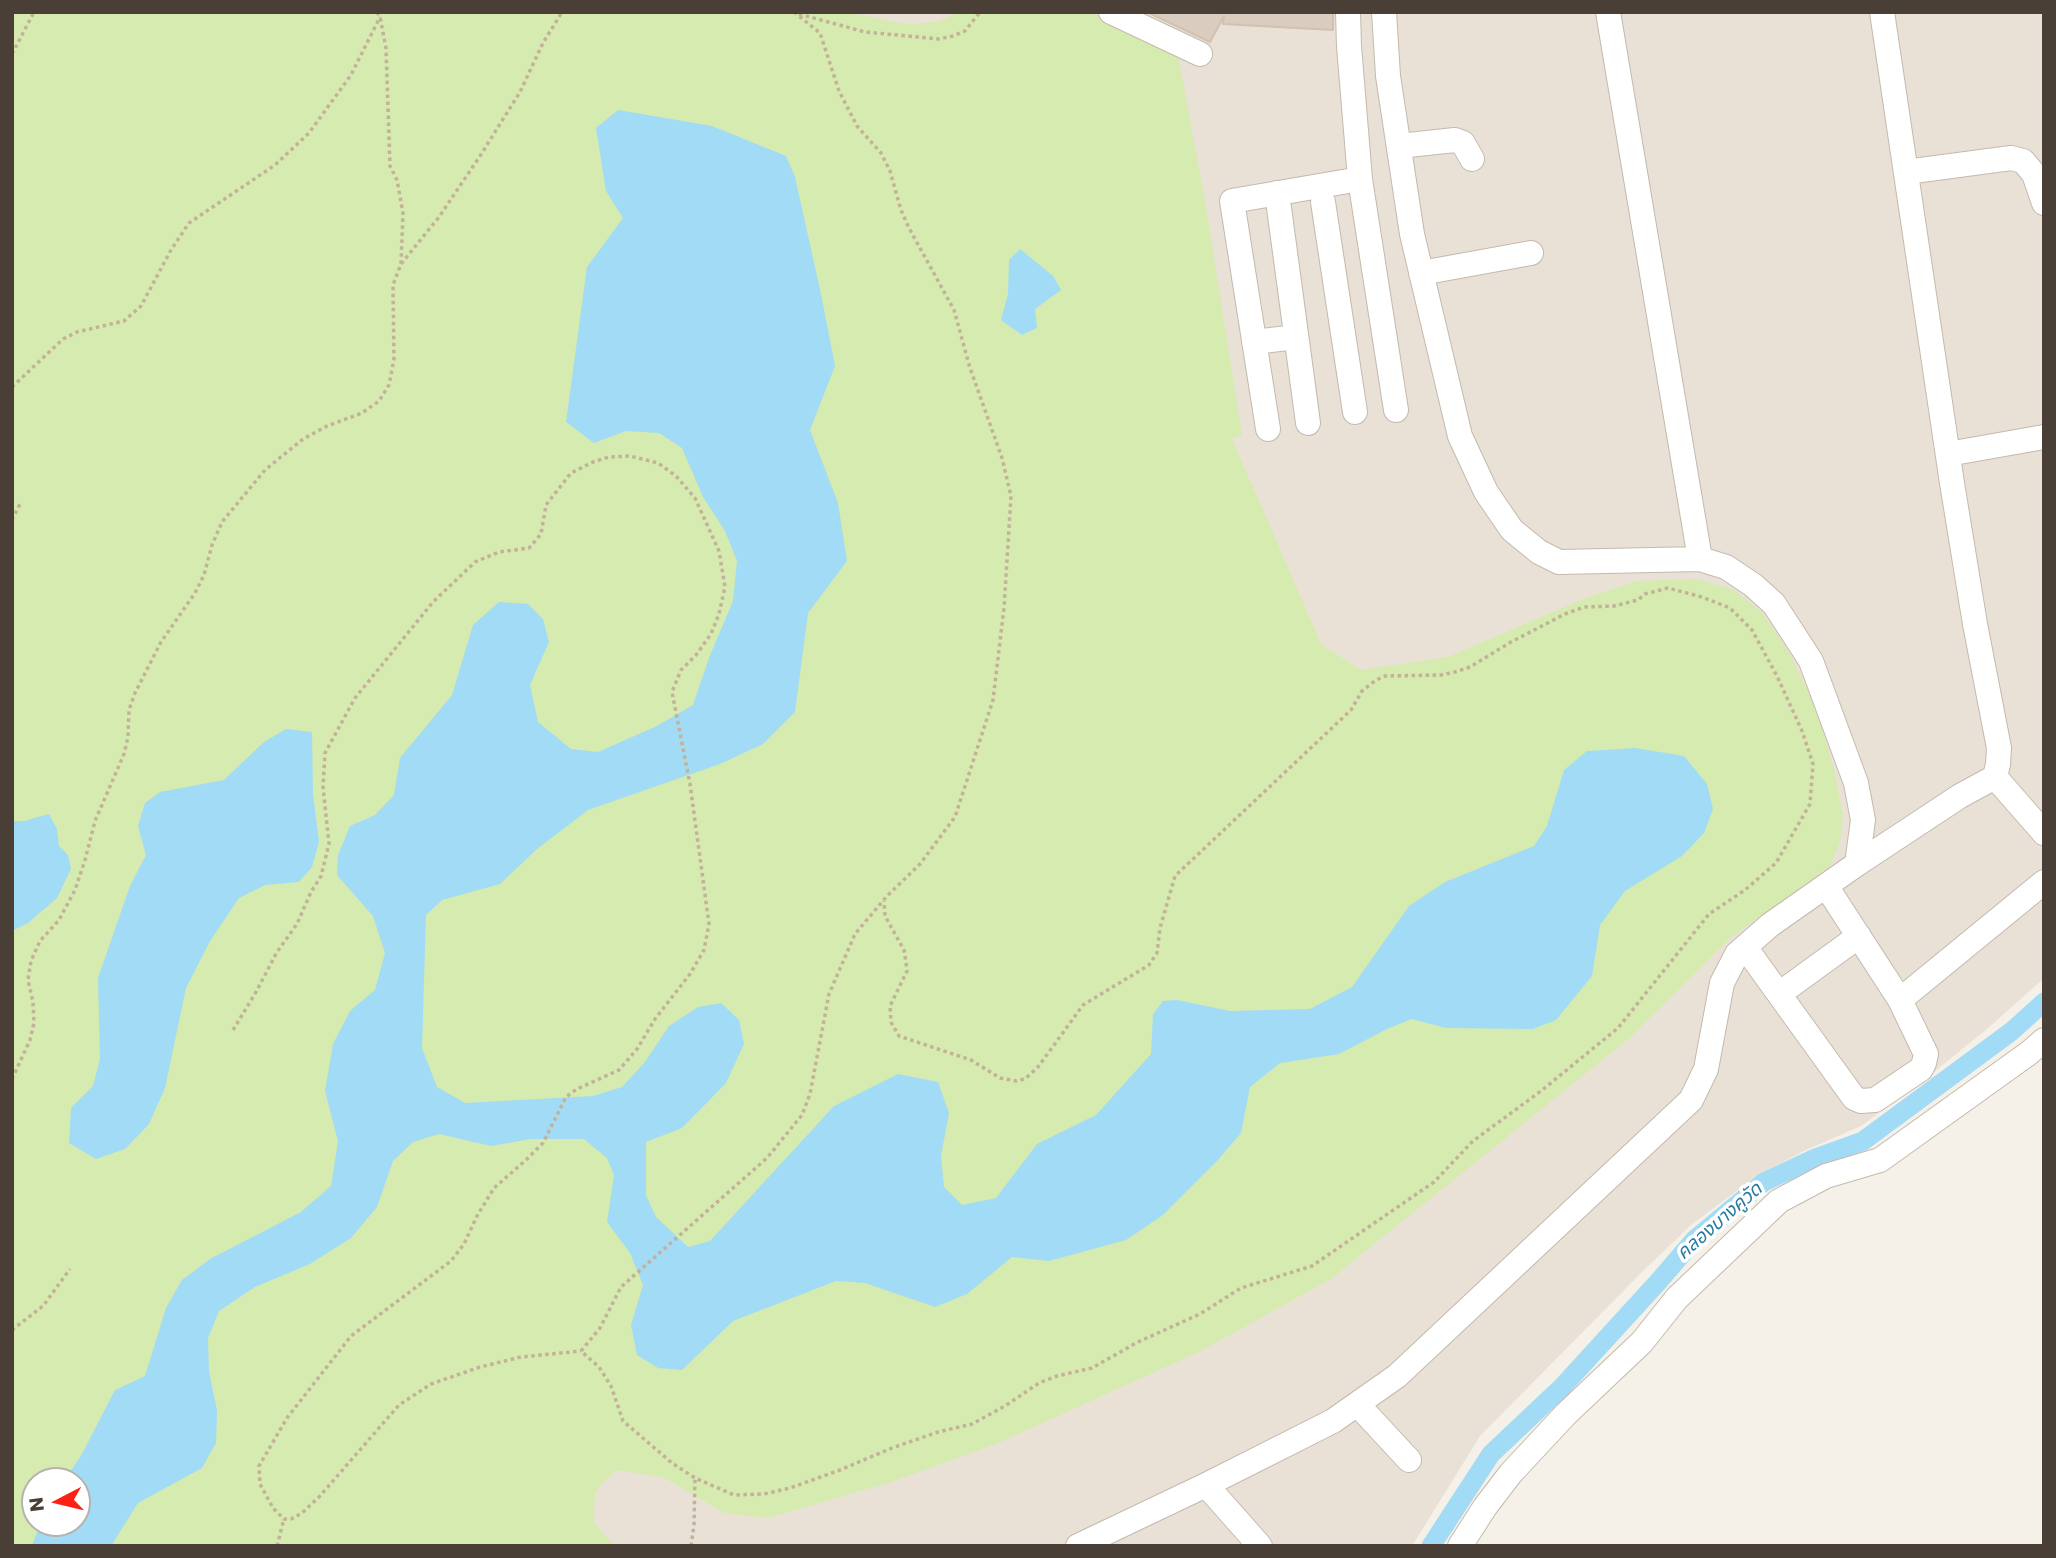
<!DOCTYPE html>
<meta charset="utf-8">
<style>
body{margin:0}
#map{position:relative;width:2056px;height:1558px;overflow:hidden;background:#f5f0e8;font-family:Poppins,sans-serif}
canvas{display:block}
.frame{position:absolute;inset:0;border:14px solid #493f36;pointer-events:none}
.north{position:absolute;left:21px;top:1467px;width:70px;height:70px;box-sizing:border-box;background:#fff;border:2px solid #b6b2af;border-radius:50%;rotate:263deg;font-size:19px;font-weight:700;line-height:28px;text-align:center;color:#493f36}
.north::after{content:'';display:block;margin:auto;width:24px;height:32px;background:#ff2015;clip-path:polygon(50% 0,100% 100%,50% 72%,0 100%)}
</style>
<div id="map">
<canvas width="2056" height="1558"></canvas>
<div class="frame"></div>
<div class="north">N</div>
</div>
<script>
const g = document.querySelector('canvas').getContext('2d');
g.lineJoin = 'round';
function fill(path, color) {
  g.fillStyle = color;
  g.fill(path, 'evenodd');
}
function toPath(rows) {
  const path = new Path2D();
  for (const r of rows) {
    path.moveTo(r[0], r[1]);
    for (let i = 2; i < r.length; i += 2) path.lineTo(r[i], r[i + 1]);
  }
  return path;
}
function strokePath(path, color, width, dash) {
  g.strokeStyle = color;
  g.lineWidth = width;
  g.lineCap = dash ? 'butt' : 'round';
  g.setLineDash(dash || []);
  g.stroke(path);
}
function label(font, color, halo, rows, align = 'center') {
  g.font = font + ' Poppins,"Noto Sans Thai",sans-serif';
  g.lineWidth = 7;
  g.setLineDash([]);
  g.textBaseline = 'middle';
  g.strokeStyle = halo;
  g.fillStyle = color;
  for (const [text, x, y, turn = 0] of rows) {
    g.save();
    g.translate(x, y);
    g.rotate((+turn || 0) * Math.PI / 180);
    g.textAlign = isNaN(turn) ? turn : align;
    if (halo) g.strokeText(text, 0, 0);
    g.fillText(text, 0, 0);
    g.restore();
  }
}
fill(toPath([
 [12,12,2044,12,2044,978,1987,1029,1929,1076,1861,1126,1806,1150,1758,1175,1691,1225,1644,1270,1480,1436,1412,1546,12,1546],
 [35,1481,77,1481,77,1523,35,1523]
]), '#e9e1d6');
fill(toPath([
 [12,12,846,12,906,24,938,22,959,12,1091,12,1178,55,1205,201,1242,435,1232,439,1321,644,1361,670,1448,657,1578,601,1636,581,1696,579,1734,590,1762,613,1787,649,1815,705,1834,769,1843,815,1840,841,1830,866,1731,937,1627,1040,1332,1278,1201,1351,996,1444,891,1482,768,1518,724,1513,663,1477,615,1470,595,1492,594,1523,614,1546,12,1546],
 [35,1481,77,1481,77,1523,35,1523]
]), '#d6ebaf');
fill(toPath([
 [618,110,712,126,786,156,795,177,822,299,835,366,810,430,838,503,847,561,808,613,795,712,763,744,720,764,588,810,537,849,500,884,442,900,426,915,422,1048,437,1087,465,1103,593,1096,622,1087,645,1062,669,1026,698,1007,721,1003,739,1020,744,1044,726,1083,682,1128,646,1142,646,1195,656,1217,688,1247,710,1241,834,1106,898,1074,938,1082,949,1113,941,1156,944,1187,962,1205,996,1198,1037,1144,1096,1115,1151,1054,1153,1014,1163,1001,1177,1000,1230,1011,1310,1009,1352,987,1409,906,1445,882,1534,846,1547,826,1564,770,1587,751,1635,748,1684,756,1707,784,1713,809,1704,833,1682,856,1625,891,1600,925,1592,976,1556,1020,1533,1029,1446,1028,1412,1019,1387,1029,1339,1054,1280,1063,1250,1087,1241,1133,1217,1161,1163,1215,1126,1240,1049,1261,1012,1257,967,1294,935,1307,865,1283,836,1281,733,1321,682,1370,658,1368,637,1355,631,1325,643,1285,630,1253,607,1222,614,1175,607,1158,584,1139,531,1139,491,1146,439,1134,413,1142,393,1161,377,1207,351,1238,310,1264,255,1287,219,1311,208,1338,209,1372,217,1410,216,1443,202,1468,138,1503,111,1546,29,1546,33,1543,41,1523,77,1523,77,1481,64,1481,82,1454,115,1390,145,1376,166,1308,182,1280,210,1259,301,1212,331,1186,338,1141,325,1091,333,1044,350,1011,375,990,385,953,373,916,337,875,338,855,350,826,375,815,394,795,400,758,452,695,473,625,499,602,528,604,543,619,549,642,530,685,538,722,571,749,598,752,657,726,693,705,709,658,733,601,737,561,725,531,703,497,682,448,659,433,626,431,594,443,566,422,587,267,623,218,606,191,596,128],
 [1020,249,1053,276,1061,290,1035,309,1037,328,1022,335,1001,320,1008,294,1009,260],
 [286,729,312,732,313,794,319,842,312,867,299,882,265,885,239,898,210,941,186,988,165,1088,149,1124,125,1149,96,1159,69,1143,71,1108,93,1086,100,1059,98,978,130,886,146,855,138,826,145,803,160,792,224,780,264,742],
 [49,814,57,829,59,846,68,855,71,869,57,898,28,923,12,931,12,821,24,821]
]), '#a1dbf5');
strokePath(toPath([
 [1431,1546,1491,1454,1562,1387,1658,1282,1695,1239,1764,1182,1813,1159,1863,1141,2012,1031,2044,1002]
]), '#a1dbf5', 19);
const building = toPath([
 [1147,12,1333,12,1333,30,1223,24,1224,16,1210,42,1147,12]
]);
fill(building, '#dacdc0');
strokePath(building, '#d2c1af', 2);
const minor = toPath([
 [1111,12,1200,54],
 [1348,12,1349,46,1360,179,1396,410],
 [1608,12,1700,559],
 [1399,146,1455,140,1463,143,1472,159],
 [1906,172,2011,158,2023,161,2034,174,2044,203],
 [1277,193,1308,423],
 [1323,202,1355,412],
 [1421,273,1531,253],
 [1254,342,1296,337],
 [1268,429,1232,201,1360,179],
 [1948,454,2044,437],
 [1995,777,2044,833],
 [1857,864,1960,796,1995,777,1998,764,1999,748,1975,624,1952,483,1882,12],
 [1745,947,1854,1098,1861,1101,1875,1100,1921,1069,1924,1063,1926,1054,1900,1000,1826,886],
 [1779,994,1859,936],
 [1900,1000,2044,882],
 [1358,1405,1409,1460],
 [1206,1485,1260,1546],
 [1078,1546,1206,1485,1333,1421,1397,1376,1691,1100,1706,1069,1722,983,1737,954,1770,925,1857,864,1863,820,1856,783,1811,661,1774,604,1753,585,1726,567,1700,559,1559,562,1539,552,1512,530,1486,492,1460,436,1412,234,1388,76,1384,12],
 [1460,1546,1485,1507,1511,1473,1566,1414,1642,1342,1677,1298,1779,1201,1826,1176,1880,1160,2029,1053,2044,1040]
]);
strokePath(minor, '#c4b9ad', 26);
strokePath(toPath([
 [377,12,380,17,386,48,390,166,397,180,403,213,401,264],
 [794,12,820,33,839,91,857,126,881,153,890,171,901,210,909,228,954,310,970,368,1002,458,1011,496,1004,608,993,700,955,817,920,864,887,896,855,934,829,994,810,1094,802,1115,767,1158,621,1287,600,1328,581,1351,599,1367,611,1386,623,1421,672,1463,695,1478,734,1495,764,1494,790,1488,840,1470,892,1448,938,1432,972,1424,1005,1406,1039,1383,1057,1376,1092,1368,1138,1342,1200,1314,1241,1288,1312,1266,1434,1182,1473,1141,1541,1091,1618,1028,1709,914,1745,890,1776,863,1810,804,1813,764,1802,731,1777,676,1752,630,1730,608,1702,597,1668,588,1645,594,1638,600,1614,606,1584,607,1565,614,1511,642,1470,667,1455,672,1441,675,1385,676,1376,680,1362,691,1351,710,1175,876,1160,928,1157,953,1149,965,1083,1005,1038,1067,1025,1079,1016,1081,1000,1078,971,1060,899,1036,891,1022,890,1006,907,971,906,962,904,950,885,916,884,901],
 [799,14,865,32,939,39,953,36,965,31,980,12],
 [12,54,34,12],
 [12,387,63,339,77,332,124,321,141,306,171,250,189,223,275,165,309,133,351,75,380,17],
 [12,520,21,502],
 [233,1030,256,992,277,952,297,924,311,892,321,876,329,844,323,787,325,753,355,698,433,602,475,562,499,552,529,548,541,534,546,505,571,473,593,462,609,457,630,456,658,463,676,476,695,498,719,551,725,587,719,614,711,634,696,655,681,670,672,692,690,784,709,924,704,950,690,974,655,1019,637,1049,619,1070,577,1089,566,1097,543,1143,526,1160,494,1188,477,1216,464,1244,451,1261,351,1336,287,1418,259,1466,260,1484,273,1508,284,1519,291,1519,302,1513,319,1497,399,1405,431,1384,480,1367,521,1357,581,1351],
 [12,1079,30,1040,34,1023,33,1002,28,980,31,961,40,941,59,920,75,890,85,860,95,821,124,754,128,737,129,710,135,693,161,642,195,593,204,575,212,545,222,522,265,470,303,439,327,426,362,413,379,401,389,385,394,359,393,285,401,264,439,217,480,156,520,92,543,43,562,12],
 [12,1330,43,1306,70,1269],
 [277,1546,284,1519],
 [691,1546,694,1525,695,1478]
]), '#c4b19a', 3.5, [3.5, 3.5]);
strokePath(minor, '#fff', 24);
label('italic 19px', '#257aa2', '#fff', [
 ["คลองบางคูวัด",1720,1222,-41]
]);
</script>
